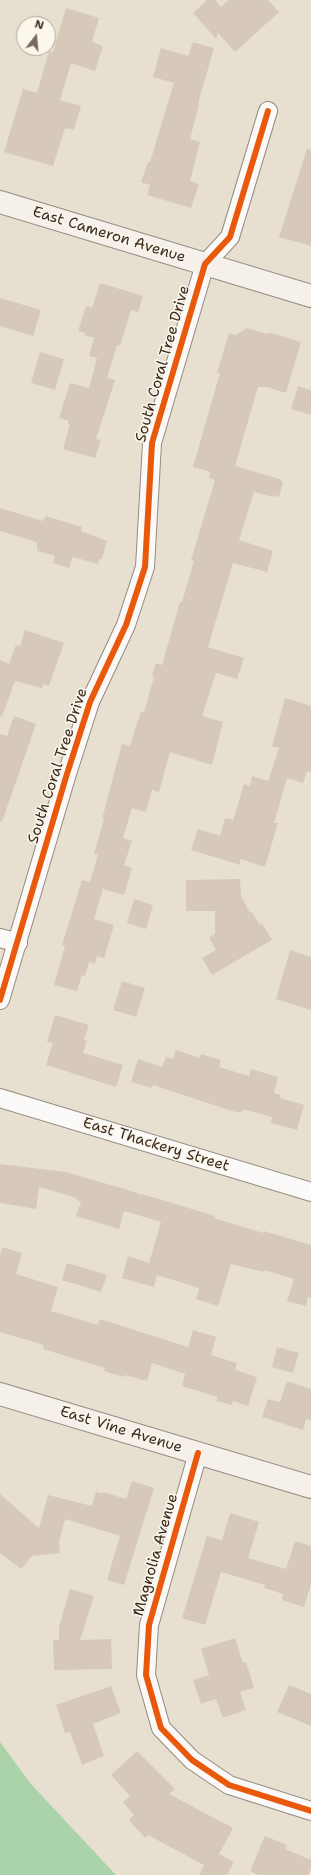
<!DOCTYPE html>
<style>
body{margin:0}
#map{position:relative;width:311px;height:1875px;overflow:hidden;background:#e7e0d0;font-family:"Shantell Sans",sans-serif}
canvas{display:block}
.north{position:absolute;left:16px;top:16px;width:40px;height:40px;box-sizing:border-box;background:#fbf7ec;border:1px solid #aea59a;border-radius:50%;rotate:16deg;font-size:11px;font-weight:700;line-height:16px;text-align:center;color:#3b2a1e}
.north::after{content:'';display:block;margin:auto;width:14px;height:18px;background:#776a5c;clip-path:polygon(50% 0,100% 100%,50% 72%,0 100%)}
</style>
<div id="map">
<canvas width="311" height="1875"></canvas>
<div class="north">N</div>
</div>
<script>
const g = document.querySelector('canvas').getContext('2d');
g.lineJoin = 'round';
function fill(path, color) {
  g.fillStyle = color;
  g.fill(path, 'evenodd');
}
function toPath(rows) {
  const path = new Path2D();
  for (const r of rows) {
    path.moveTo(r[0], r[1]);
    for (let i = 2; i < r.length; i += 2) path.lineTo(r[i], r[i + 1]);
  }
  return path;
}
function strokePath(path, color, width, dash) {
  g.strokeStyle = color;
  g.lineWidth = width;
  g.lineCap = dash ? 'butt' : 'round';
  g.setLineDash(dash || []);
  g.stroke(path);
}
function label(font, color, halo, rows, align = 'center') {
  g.font = font + ' "Shantell Sans",sans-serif';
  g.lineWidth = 3;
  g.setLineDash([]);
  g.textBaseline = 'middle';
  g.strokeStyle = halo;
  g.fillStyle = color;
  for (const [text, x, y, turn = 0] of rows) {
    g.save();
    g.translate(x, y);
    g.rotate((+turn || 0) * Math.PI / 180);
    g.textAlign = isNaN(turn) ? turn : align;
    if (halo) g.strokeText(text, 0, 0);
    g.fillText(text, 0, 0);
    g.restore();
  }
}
fill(toPath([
 [0,1742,30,1783,116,1875,0,1875]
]), '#aad3a9');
fill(toPath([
 [207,0,215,0,221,7,229,0,268,0,279,12,235,52,218,33,216,39,193,13],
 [66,8,99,18,92,42,103,46,95,71,71,63,60,100,81,106,74,130,65,128,53,166,4,152,23,89,37,93,49,51,53,52],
 [193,42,214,48,199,100,199,105,190,139,200,142,190,181,199,184,191,208,147,195,150,185,141,182,148,162,150,162,174,83,153,77,161,48,188,56],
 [307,149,311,150,311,246,279,237],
 [100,283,143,296,138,312,131,310,120,346,117,345,107,378,115,380,96,439,101,440,95,458,63,449,70,424,68,424,68,421,59,418,70,383,89,388,97,358,89,356,94,338,84,335,85,333,78,331,86,306,92,308],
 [0,298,41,310,33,336,0,326],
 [247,328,267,334,268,332,301,342,286,393,267,387,258,387,235,466,280,479,283,482,279,497,274,495,273,497,254,492,239,540,273,551,267,572,233,563,208,647,244,658,237,679,216,673,202,716,223,722,212,765,170,752,159,792,152,790,146,812,132,808,123,838,132,841,124,865,132,868,124,895,103,889,94,919,114,925,104,958,97,956,95,964,89,962,85,976,82,975,77,991,54,985,65,946,62,945,82,880,90,882,98,855,94,854,104,819,102,819,122,744,130,746,141,711,144,712,154,677,152,676,156,663,162,665,180,602,182,602,194,561,191,560,215,480,209,478,211,472,193,467,220,373,217,373,229,333,235,335],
 [40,352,64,359,55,390,31,383],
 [298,386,311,390,311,415,291,409],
 [0,508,43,521,46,516,82,527,81,531,107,541,102,559,100,559,98,564,73,557,69,568,53,563,55,556,37,551,37,542,0,531],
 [25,630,64,643,49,686,43,684,42,688,15,681,2,717,0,716,0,660,9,664,16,645,20,646],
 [285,698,311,706,311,772,307,771,303,783,287,778,274,823,278,823,265,867,240,859,240,865,191,850,198,829,220,836,225,818,233,820,244,784,250,786,252,776,268,781,279,748,272,746],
 [14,716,36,724,2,822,0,821,0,734,7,736],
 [240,879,241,896,250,913,252,912,260,925,262,923,272,940,212,975,202,958,216,950,209,938,215,934,215,911,186,911,186,880],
 [134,899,153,905,146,929,127,923],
 [290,950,311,957,311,1010,276,999],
 [122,981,145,988,136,1017,113,1010],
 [55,1015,89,1025,84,1040,87,1041,83,1053,123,1065,116,1087,46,1065,53,1043,47,1042],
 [176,1050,200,1058,201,1054,221,1060,219,1067,249,1076,251,1069,278,1077,274,1093,281,1095,280,1098,304,1105,297,1130,271,1123,272,1117,243,1109,241,1113,232,1111,153,1085,152,1088,131,1082,138,1059,162,1067,166,1057,173,1059],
 [0,1164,66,1172,128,1190,142,1195,142,1194,215,1216,214,1218,263,1233,264,1231,311,1245,311,1298,308,1297,306,1306,287,1301,294,1279,265,1270,264,1272,231,1264,218,1306,196,1299,199,1288,157,1275,154,1287,122,1278,128,1256,149,1263,161,1222,124,1211,119,1229,76,1216,81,1202,76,1200,77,1198,39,1187,36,1209,0,1203],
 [2,1247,22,1253,16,1274,58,1287,51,1311,98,1325,100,1319,188,1347,193,1330,216,1337,211,1355,237,1363,235,1370,257,1377,248,1406,233,1401,232,1405,216,1401,218,1397,182,1386,185,1374,152,1363,147,1381,125,1375,124,1377,104,1371,105,1368,43,1349,44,1345,0,1332,0,1256],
 [67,1263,107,1275,101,1292,62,1280],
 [277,1347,299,1353,293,1373,272,1367],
 [287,1381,311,1389,311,1420,306,1419,303,1430,262,1417,268,1399,280,1402],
 [132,1481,154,1488,124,1585,107,1580,120,1536,65,1519,59,1543,60,1553,32,1556,21,1569,0,1553,0,1494,39,1528,48,1495,92,1506,96,1492,103,1494,103,1492,126,1499],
 [230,1513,259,1522,248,1558,286,1569,295,1541,311,1546,311,1584,304,1607,282,1600,283,1594,264,1588,265,1585,221,1572,205,1625,182,1618,207,1536,222,1540],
 [70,1589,94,1596,80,1640,111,1639,112,1669,54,1670,53,1640,59,1640,59,1627],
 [235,1638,243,1663,246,1662,254,1688,240,1692,246,1710,223,1718,216,1699,201,1704,193,1680,209,1675,201,1649],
 [289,1685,311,1694,311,1726,277,1712],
 [111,1686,121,1713,93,1724,104,1756,82,1765,70,1732,65,1733,56,1705],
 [137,1751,175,1789,169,1794,233,1828,219,1854,234,1862,227,1875,199,1875,204,1865,148,1835,145,1838,129,1820,134,1815,123,1802,130,1796,111,1775],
 [265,1836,287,1845,285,1849,311,1860,311,1869,308,1875,258,1875,250,1871]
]), '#d6c9ba');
const street = toPath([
 [0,938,18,943],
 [0,1000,66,777,90,702,126,625,145,567,152,443,205,264,230,237,268,111],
 [0,1098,311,1192],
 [198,1453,149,1625,146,1675,161,1728,192,1760,229,1785,311,1811]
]);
const secondary = toPath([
 [0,202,311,296],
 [0,1394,311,1487]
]);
strokePath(street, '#928b81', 20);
strokePath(secondary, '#928b81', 24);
strokePath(street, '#fbfaf8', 18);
strokePath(secondary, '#f5f1ea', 22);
strokePath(toPath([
 [0,1000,66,777,90,702,126,625,145,567,152,443,205,264,230,237,268,111],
 [198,1453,149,1625,146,1675,161,1728,192,1760,229,1785,311,1811]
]), '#e8590c', 6);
label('15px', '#3b2a1e', '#fbf7ec', [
 ["East Cameron Avenue",109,235,17],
 ["South Coral Tree Drive",163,364,-74],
 ["South Coral Tree Drive",58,766,-72],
 ["East Thackery Street",156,1145,17],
 ["East Vine Avenue",121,1430,17],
 ["Magnolia Avenue",156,1555,-74]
]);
</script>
